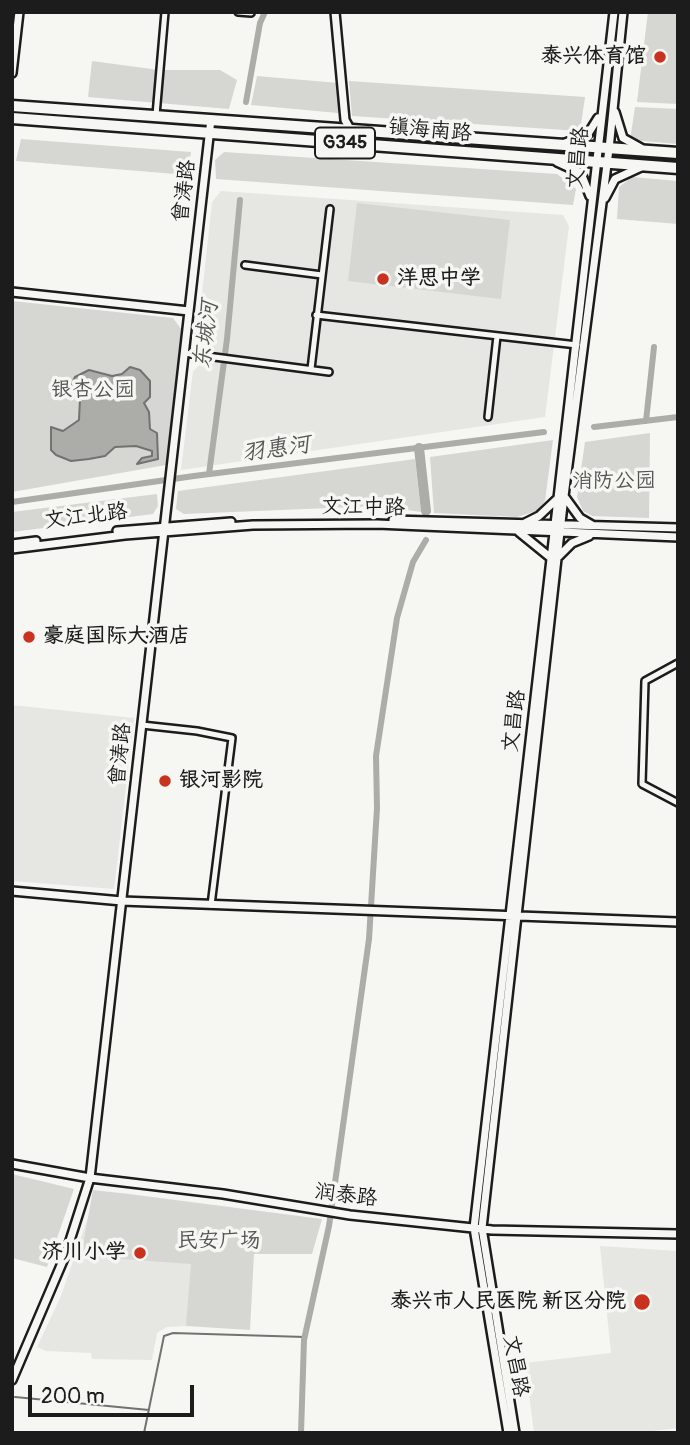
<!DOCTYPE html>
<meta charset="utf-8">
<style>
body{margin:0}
#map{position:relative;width:690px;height:1445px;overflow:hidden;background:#f6f6f2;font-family:Pangolin,sans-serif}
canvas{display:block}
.frame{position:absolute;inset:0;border:14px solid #1c1c1c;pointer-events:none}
.scale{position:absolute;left:28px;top:1385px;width:166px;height:32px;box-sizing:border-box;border:4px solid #1c1c1c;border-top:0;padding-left:9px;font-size:21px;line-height:24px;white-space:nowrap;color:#1c1c1c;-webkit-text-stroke:5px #f6f6f2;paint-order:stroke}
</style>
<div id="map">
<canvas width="690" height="1445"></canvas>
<div class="frame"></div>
<div class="scale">200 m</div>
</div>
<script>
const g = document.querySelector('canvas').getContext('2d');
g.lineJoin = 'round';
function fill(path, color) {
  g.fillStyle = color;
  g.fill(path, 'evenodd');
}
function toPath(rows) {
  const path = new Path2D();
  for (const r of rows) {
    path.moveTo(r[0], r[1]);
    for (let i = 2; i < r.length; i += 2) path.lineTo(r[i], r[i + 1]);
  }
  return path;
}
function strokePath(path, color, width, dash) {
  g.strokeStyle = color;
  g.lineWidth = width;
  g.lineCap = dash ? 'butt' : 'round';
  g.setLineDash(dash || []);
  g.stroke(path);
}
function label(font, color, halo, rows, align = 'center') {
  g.font = font + ' Pangolin,"LXGW WenKai TC",sans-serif';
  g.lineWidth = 7;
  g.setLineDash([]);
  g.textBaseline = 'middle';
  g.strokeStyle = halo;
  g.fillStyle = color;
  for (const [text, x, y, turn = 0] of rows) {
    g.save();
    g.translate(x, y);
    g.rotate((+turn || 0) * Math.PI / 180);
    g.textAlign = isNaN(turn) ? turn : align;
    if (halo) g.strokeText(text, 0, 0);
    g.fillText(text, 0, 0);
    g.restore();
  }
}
fill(toPath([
 [221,191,563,215,569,226,545,417,181,470,193,371,203,362,207,336,198,331,212,202],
 [12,705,134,718,114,889,12,881],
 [95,1197,214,1209,186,1326,167,1327,157,1333,152,1360,92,1359,91,1353,46,1351,37,1347,61,1296],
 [600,1246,678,1251,678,1428,635,1433,534,1433,525,1363,611,1353]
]), '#e6e6e2');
fill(toPath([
 [648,12,678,12,678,104,637,102],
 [92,61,159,70,220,70,237,80,229,109,88,97],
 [257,76,338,83,338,113,251,105],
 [349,81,585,97,580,131,352,116],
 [635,107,678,109,678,144,630,140],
 [21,139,191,152,188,175,16,161],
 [224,152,557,174,576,189,573,205,216,179,215,160],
 [632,177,678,181,678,224,617,219,619,187],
 [357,203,510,220,501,299,348,281],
 [12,301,173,318,181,329,166,465,12,492],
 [650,433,649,518,592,516,583,511,577,497,585,442],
 [553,440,545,501,537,511,517,517,434,513,430,457],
 [415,459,421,512,378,506,184,514,176,509,178,491],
 [157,494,158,506,153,514,12,532,12,512],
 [12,1174,74,1189,47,1267,12,1258],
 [93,1190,129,1194,322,1219,312,1254,254,1254,250,1330,186,1326,191,1264,81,1256]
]), '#d6d6d2');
const water = toPath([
 [130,367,140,370,150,381,150,397,144,403,149,412,150,429,157,433,158,459,137,464,142,458,152,456,152,451,136,446,115,447,105,456,89,459,71,461,56,455,51,450,51,427,63,431,79,420,80,399,72,396,71,385,75,377,89,370,112,376,122,374,130,367]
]);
fill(water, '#acaca9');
strokePath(water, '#727271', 2);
strokePath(toPath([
 [15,1397,149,1410],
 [144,1433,164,1336,173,1333,305,1337]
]), '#727271', 2);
strokePath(toPath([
 [246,102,260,23,265,12],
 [646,421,654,347],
 [594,427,678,417],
 [209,474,227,339,240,200],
 [12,502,194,476,544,432],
 [301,1433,304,1340,329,1226,369,939,377,808,376,756,397,618,413,562,426,540]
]), '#acaca9', 6);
strokePath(toPath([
 [419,448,426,511]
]), '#acaca9', 10);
const street = toPath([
 [238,12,251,13],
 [156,115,165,12],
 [245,265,322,275],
 [316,315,577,345],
 [184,353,329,372],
 [311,369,330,209],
 [488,417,497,336],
 [678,663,645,681,642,784,678,803],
 [142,725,197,731,232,738,211,905]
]);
const secondary = toPath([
 [335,12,345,120,350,129],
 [12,73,19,12],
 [615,112,623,138,641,148],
 [565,143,588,134,598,118],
 [557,162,581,173,590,196],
 [605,198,615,179,641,167],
 [12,292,189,311],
 [564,496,580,518,592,525],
 [393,520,678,528],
 [525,523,539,516,557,499],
 [117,531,231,522],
 [519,532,551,558],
 [12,544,36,541],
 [12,549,125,535,253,525,377,524,678,537],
 [559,556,572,543,589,536],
 [12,891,122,901,678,922],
 [12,1164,90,1178,223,1194,350,1215,492,1230,678,1234],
 [12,1380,65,1256,90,1178,211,119],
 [508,1433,474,1228,614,12],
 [515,1433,482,1228,564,496,609,149,623,12]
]);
const highway = toPath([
 [12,106,678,153],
 [12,118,678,168]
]);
strokePath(street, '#1c1c1c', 10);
strokePath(secondary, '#1c1c1c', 12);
strokePath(highway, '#1c1c1c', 15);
strokePath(street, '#f6f6f2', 5);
strokePath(secondary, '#f6f6f2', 7);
strokePath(highway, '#f6f6f2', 10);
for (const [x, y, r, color] of [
 [660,57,7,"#c8321e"],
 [383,279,7,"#c8321e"],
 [29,637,7,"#c8321e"],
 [165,781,7,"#c8321e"],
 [140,1253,7,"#c8321e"],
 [642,1302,9,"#c8321e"]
]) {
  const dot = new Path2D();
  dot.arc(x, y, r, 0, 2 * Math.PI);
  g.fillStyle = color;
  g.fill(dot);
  strokePath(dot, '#f6f6f2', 2.5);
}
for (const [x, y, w] of [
 [345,143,60]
]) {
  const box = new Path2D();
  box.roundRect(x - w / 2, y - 15.5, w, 31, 5);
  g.fillStyle = '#f6f6f2';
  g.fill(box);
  strokePath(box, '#1c1c1c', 2);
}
label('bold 19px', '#1c1c1c', null, [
 ["G345",345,143]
]);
label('bold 21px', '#1c1c1c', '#f6f6f2', [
 ["泰兴体育馆",646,57],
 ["洋思中学",397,279,"left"],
 ["豪庭国际大酒店",43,637,"left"],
 ["银河影院",179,781,"left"],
 ["济川小学",126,1253],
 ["泰兴市人民医院 新区分院",626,1302]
], 'right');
label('21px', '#1c1c1c', '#f6f6f2', [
 ["镇海南路",430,131,5],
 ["文昌路",579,158,-84],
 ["曾涛路",185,191,-83],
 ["文江中路",363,508,1],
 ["文江北路",86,517,-7],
 ["文昌路",515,721,-83],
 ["曾涛路",121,754,-84],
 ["润泰路",346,1196,7],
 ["文昌路",515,1366,80]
]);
label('21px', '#545453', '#f6f6f2', [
 ["银杏公园",93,391],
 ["消防公园",614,482],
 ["民安广场",219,1242]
]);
label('italic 23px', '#565654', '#f6f6f2', [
 ["东城河",207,335,-83],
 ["羽惠河",276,450,-8]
]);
</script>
